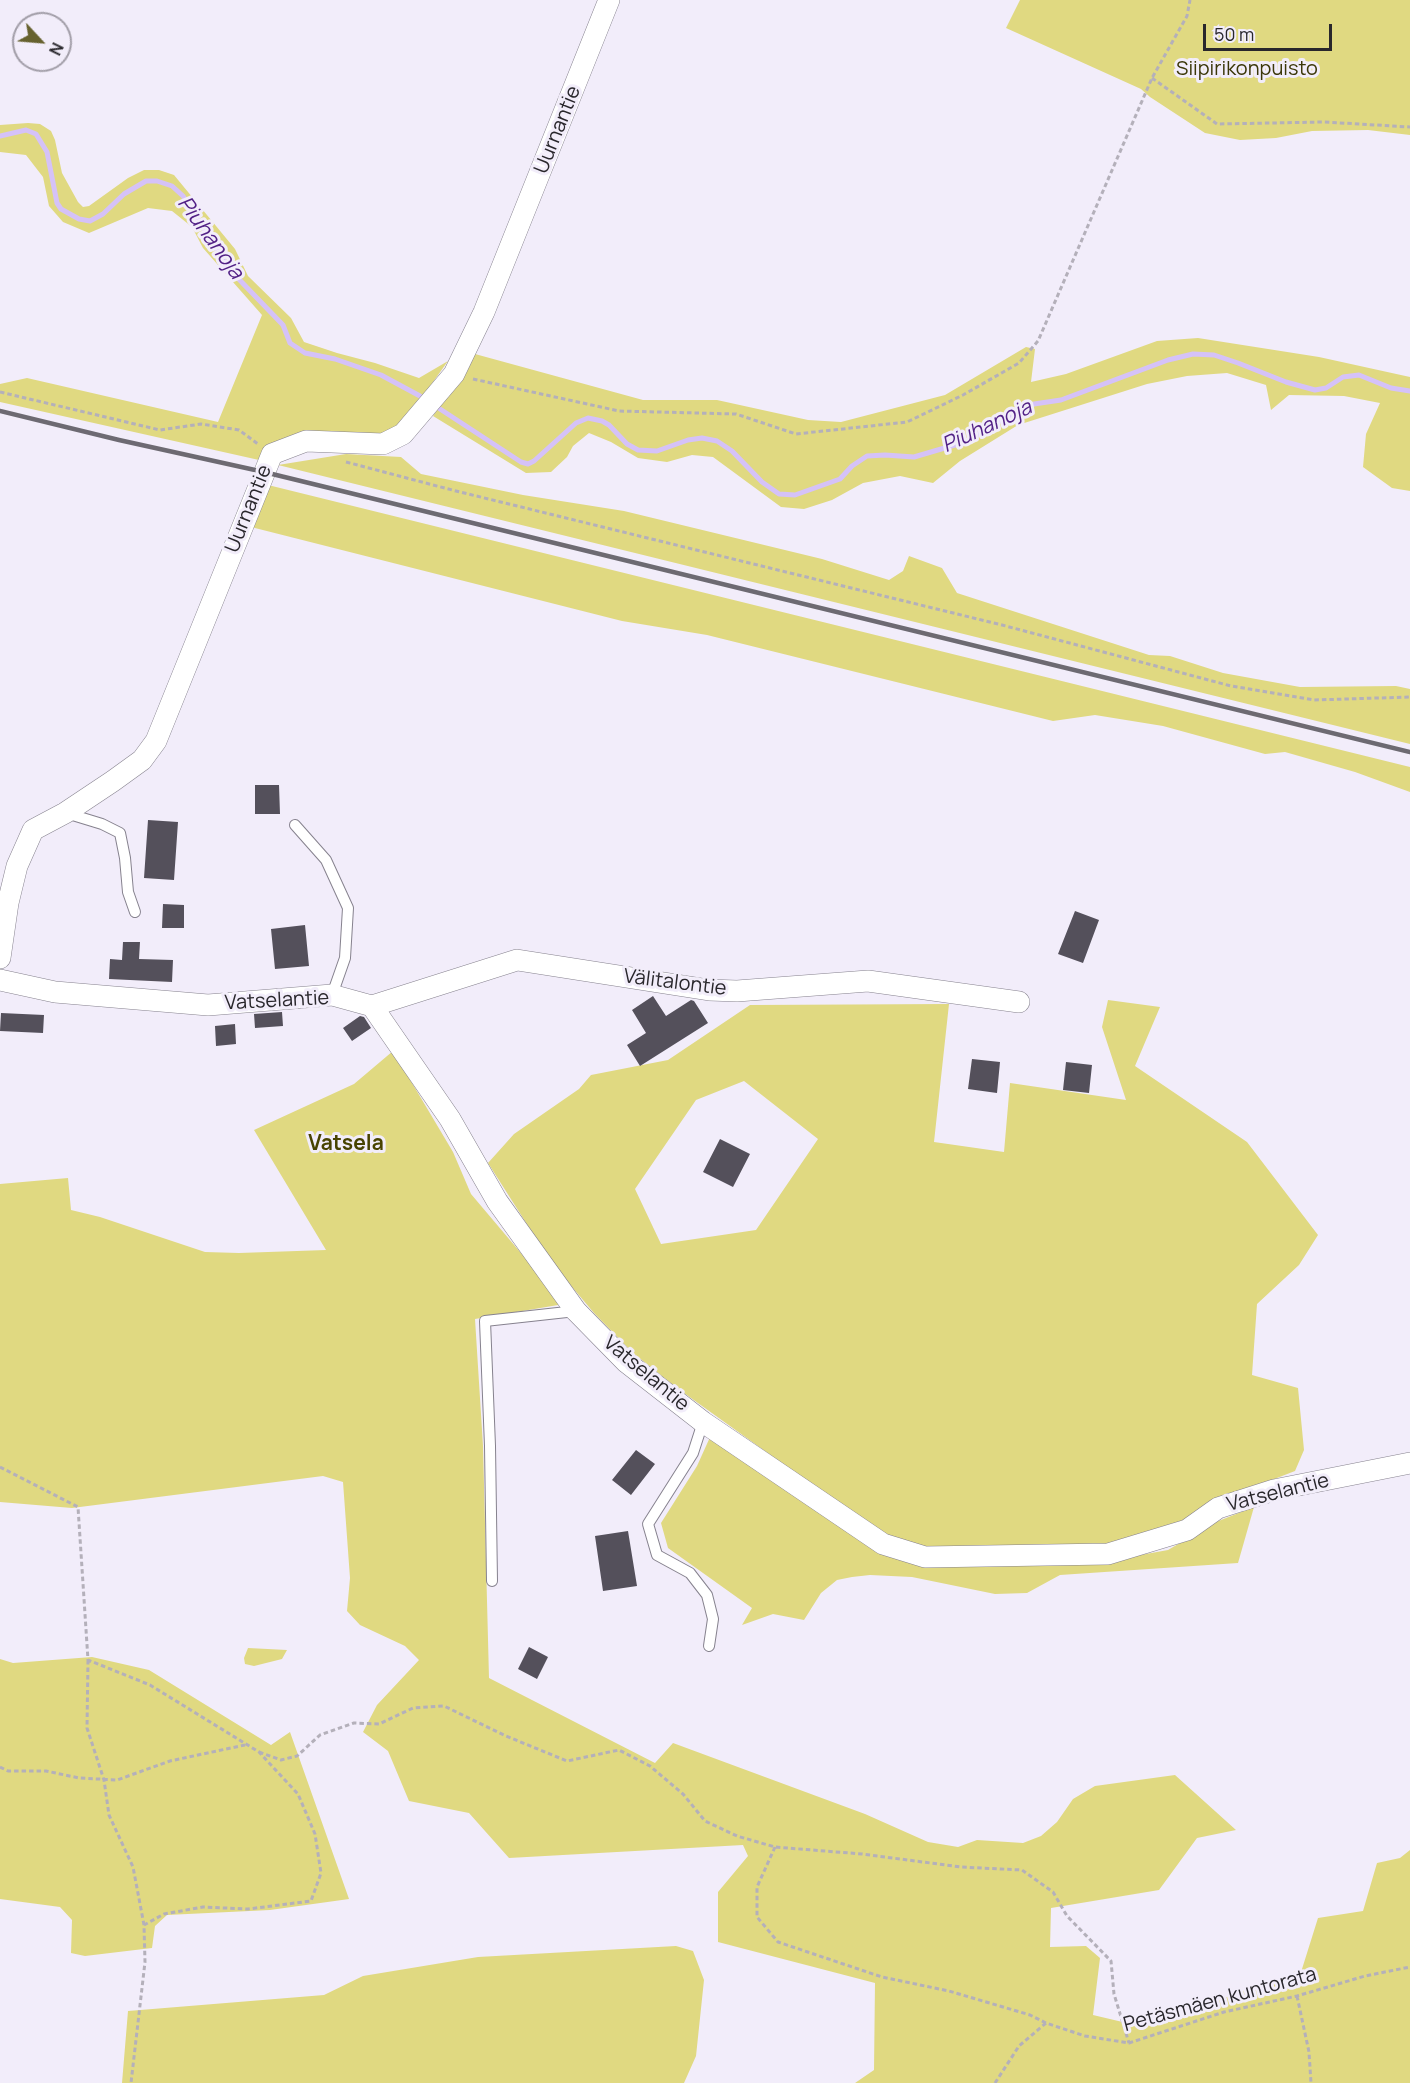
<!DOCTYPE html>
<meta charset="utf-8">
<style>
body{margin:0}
#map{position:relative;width:1410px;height:2083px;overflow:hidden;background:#f2edfa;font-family:Manrope,sans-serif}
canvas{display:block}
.north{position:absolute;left:12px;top:12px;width:60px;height:60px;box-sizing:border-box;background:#f2edfa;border:2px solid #a29ea8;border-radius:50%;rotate:116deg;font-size:16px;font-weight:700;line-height:24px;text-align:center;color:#29272c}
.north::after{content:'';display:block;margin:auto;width:21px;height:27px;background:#66612e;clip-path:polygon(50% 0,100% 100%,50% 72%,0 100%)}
.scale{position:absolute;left:1203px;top:24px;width:129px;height:27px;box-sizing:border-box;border:3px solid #29272c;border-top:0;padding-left:8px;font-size:18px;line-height:21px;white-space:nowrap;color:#29272c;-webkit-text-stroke:4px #f2edfa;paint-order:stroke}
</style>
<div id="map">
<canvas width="1410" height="2083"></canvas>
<div class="north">N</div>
<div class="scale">50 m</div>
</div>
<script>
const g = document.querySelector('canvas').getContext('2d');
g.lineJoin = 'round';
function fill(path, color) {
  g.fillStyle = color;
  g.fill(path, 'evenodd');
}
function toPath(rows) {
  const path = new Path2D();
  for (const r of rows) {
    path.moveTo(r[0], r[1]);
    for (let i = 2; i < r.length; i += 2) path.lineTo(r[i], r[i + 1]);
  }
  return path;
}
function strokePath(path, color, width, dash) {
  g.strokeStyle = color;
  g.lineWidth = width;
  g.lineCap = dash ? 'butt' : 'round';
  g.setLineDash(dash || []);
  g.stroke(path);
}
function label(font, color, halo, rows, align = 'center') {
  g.font = font + ' Manrope,sans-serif';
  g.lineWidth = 6;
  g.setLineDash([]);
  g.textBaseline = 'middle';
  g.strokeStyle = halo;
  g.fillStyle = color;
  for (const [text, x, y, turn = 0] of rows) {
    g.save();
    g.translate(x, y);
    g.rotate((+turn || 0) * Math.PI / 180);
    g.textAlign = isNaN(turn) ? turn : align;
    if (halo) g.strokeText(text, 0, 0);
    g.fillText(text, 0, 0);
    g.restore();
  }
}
fill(toPath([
 [1020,0,1410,0,1410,135,1368,130,1312,131,1276,138,1240,140,1205,133,1150,97,1141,89,1006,28],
 [28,123,40,124,51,131,55,140,62,173,78,202,83,207,89,206,128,178,144,170,159,170,174,175,235,249,248,276,291,318,304,342,337,353,375,363,419,378,448,361,406,420,392,432,354,436,259,460,0,402,0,384,27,378,218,422,262,315,203,248,192,227,172,211,148,208,89,233,63,222,49,206,43,177,26,155,0,152,0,125],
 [1198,338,1319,357,1410,377,1410,491,1392,488,1363,467,1366,434,1380,403,1344,396,1289,395,1271,410,1266,385,1227,373,1187,376,1147,384,1018,425,960,461,933,483,900,476,863,483,832,500,804,509,781,507,713,457,692,455,667,462,638,458,611,442,589,433,573,446,567,457,551,472,526,473,433,416,475,354,643,400,717,400,808,420,841,422,945,395,1026,347,1035,349,1031,382,1066,374,1157,341],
 [346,454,401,457,421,474,523,495,624,511,822,559,889,580,903,571,909,556,942,568,957,593,1149,655,1170,656,1223,673,1300,687,1396,686,1410,689,1410,744,278,465],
 [268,485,1410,767,1410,792,1355,772,1285,752,1265,754,1163,726,1095,715,1053,721,707,635,622,621,251,527],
 [1108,1000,1160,1007,1135,1066,1247,1142,1318,1235,1299,1265,1257,1304,1252,1375,1298,1388,1304,1450,1295,1471,1233,1495,1187,1521,1121,1544,922,1549,875,1530,677,1388,633,1353,594,1313,551,1262,488,1163,514,1134,579,1089,591,1075,668,1060,750,1005,949,1004,934,1142,1004,1152,1010,1083,1126,1100,1102,1027],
 [744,1081,818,1139,756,1230,661,1244,635,1189,696,1100],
 [393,1051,453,1152,471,1194,564,1304,475,1319,483,1446,489,1678,655,1763,673,1743,865,1814,928,1842,958,1847,977,1840,1023,1843,1041,1836,1057,1822,1073,1799,1095,1786,1175,1775,1236,1830,1197,1838,1159,1890,1051,1908,1050,1947,1086,1946,1100,1958,1093,2015,1131,2024,1178,2015,1302,1969,1318,1918,1363,1911,1377,1863,1400,1858,1410,1850,1410,2083,855,2083,874,2070,875,1983,718,1942,718,1892,748,1856,743,1845,509,1858,469,1813,409,1801,388,1751,363,1732,377,1705,419,1660,405,1646,360,1625,347,1611,350,1578,343,1482,323,1476,72,1508,0,1502,0,1184,68,1178,71,1210,100,1217,205,1252,239,1253,326,1250,254,1130,354,1084],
 [711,1435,871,1546,1124,1558,1168,1550,1216,1522,1254,1507,1238,1563,1060,1575,1027,1593,995,1594,912,1577,870,1575,852,1577,837,1580,821,1593,804,1620,773,1614,742,1625,752,1608,668,1548,661,1523,697,1466],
 [248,1648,287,1650,282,1659,254,1666,245,1664,244,1658],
 [92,1657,149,1670,271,1745,290,1732,349,1899,270,1910,167,1915,155,1926,152,1948,85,1956,71,1953,72,1920,60,1907,0,1899,0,1659,13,1663],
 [676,1946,693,1951,704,1980,696,2056,684,2083,122,2083,128,2011,324,1995,363,1976,478,1957]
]), '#e0d981');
strokePath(toPath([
 [0,136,26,130,36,134,47,152,57,203,61,209,79,219,90,221,103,214,124,194,146,181,157,181,172,186,183,196,230,270,283,325,290,343,305,353,335,359,381,375,420,396],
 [440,409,521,462,528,464,534,461,576,423,588,418,602,421,609,425,627,444,638,450,657,451,688,440,702,438,717,441,732,451,762,482,779,494,795,495,840,479,852,466,867,456,885,455,914,457,965,442,1005,418,1034,404,1061,400,1168,360,1193,354,1214,355,1238,363,1286,382,1315,390,1326,388,1343,377,1359,375,1391,388,1410,391]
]), '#d5c2f8', 5);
fill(toPath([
 [255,785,279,785,280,814,255,814],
 [148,820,178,822,174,880,144,878],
 [163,904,184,905,184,928,162,928],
 [1075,911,1099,920,1083,963,1058,954],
 [305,925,309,966,275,969,271,929],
 [123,942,140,942,139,959,173,960,172,982,109,979,110,959,122,960],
 [653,996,666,1016,691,1000,694,1001,708,1023,640,1066,627,1045,646,1033,632,1010],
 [282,1012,283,1026,255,1028,254,1014],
 [1,1013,44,1015,43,1033,0,1031],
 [360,1016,364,1017,371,1028,352,1041,343,1028],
 [235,1024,236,1044,216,1046,215,1026],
 [972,1059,1000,1062,997,1093,968,1089],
 [1066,1062,1092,1065,1089,1093,1063,1090],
 [720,1139,750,1154,733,1187,703,1172],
 [636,1450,655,1464,631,1495,612,1480],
 [628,1531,637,1586,603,1591,595,1536],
 [529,1647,548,1657,537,1679,518,1669]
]), '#54505b');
const service = toPath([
 [66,813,102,824,120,833,125,858,128,892,135,912],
 [295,825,326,860,348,908,345,958,332,995],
 [703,1422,693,1453,648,1524,657,1555,690,1573,707,1595,713,1619,709,1646],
 [492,1581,490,1446,485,1321,576,1311]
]);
const minor = toPath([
 [0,958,8,903,17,866,33,830,65,813,113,781,142,760,156,741,272,454,306,441,383,444,403,434,454,374,484,312,609,0],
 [0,980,55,992,208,1005,332,995,372,1006,450,1119,497,1201,576,1311,626,1362,703,1422,883,1544,925,1557,1108,1554,1187,1530,1218,1508,1274,1490,1410,1463],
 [372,1006,517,960,709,990,737,991,868,981,1019,1002]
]);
strokePath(service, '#86828e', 12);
strokePath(minor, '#86828e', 22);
strokePath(toPath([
 [1152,78,1217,124,1324,122,1410,127],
 [473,379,619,411,736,414,796,434,907,422,963,395,1019,363,1038,341,1152,78,1187,16,1190,0],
 [0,392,160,430,201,424,239,430,258,444],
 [346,462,456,491,1002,625,1231,686,1314,700,1410,697],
 [0,1467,78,1507,88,1660,150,1685,259,1752,298,1794,315,1834,321,1873,311,1901,248,1909,203,1907,164,1914,144,1925,145,1962,131,2083],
 [88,1660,87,1728,104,1780,109,1815,133,1867,144,1925],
 [259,1752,281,1760,297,1756,320,1735,354,1723,379,1724,413,1708,444,1706,506,1736,567,1761,619,1750,650,1766,683,1794,705,1821,737,1836,775,1847,862,1854,961,1867,1022,1870,1053,1892,1067,1916,1111,1961,1114,1994,1129,2043],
 [0,1767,8,1771,46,1771,79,1778,117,1780,170,1761,245,1745],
 [775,1847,757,1887,757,1917,778,1942,882,1977,949,1991,1030,2015,1046,2023],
 [1297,1996,1309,2052,1311,2083],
 [995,2083,1019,2046,1046,2023,1085,2036,1129,2043,1224,2012,1297,1996,1365,1976,1410,1967]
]), '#b4b0ba', 3, [4.5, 3]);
strokePath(service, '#fff', 10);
strokePath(minor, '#fff', 21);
strokePath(toPath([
 [0,411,119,440,264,472,1410,752]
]), '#6d6a72', 4.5);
label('20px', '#3b3709', '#f2edfa', [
 ["Siipirikonpuisto",1247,69]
]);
label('20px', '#29272c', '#f2edfa', [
 ["Uurnantie",558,130,-68],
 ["Uurnantie",249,509,-68],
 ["Välitalontie",675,983,7],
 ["Vatselantie",277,1001,-3],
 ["Vatselantie",646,1374,40],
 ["Vatselantie",1278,1493,-14],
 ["Petäsmäen kuntorata",1220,2000,-15]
]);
label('italic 21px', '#522186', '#f2edfa', [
 ["Piuhanoja",210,238,54],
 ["Piuhanoja",987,427,-25]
]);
label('bold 21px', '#484300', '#f2edfa', [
 ["Vatsela",346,1144]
]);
</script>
